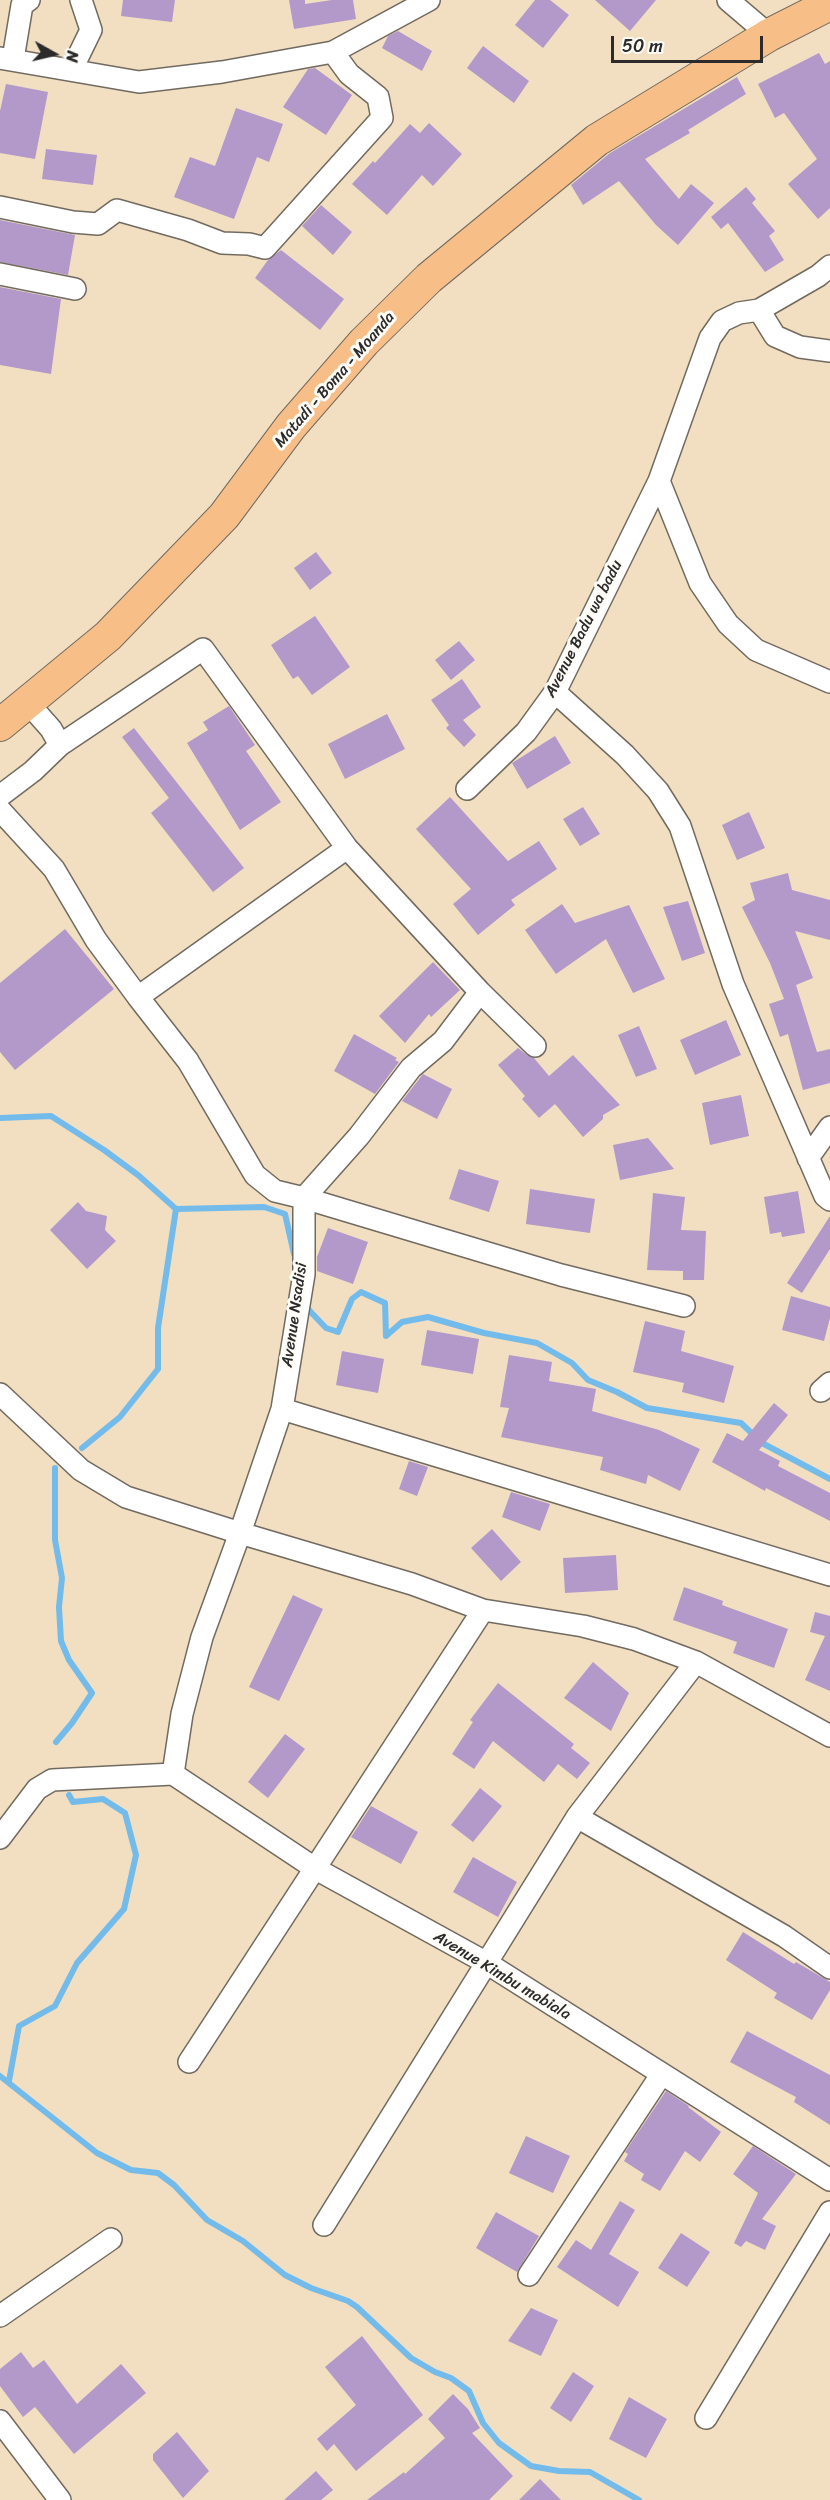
<!DOCTYPE html>
<style>
body{margin:0}
#map{position:relative;width:830px;height:2500px;overflow:hidden;background:#f2dfc1;font-family:Sriracha,sans-serif}
canvas{display:block}
.north{position:absolute;left:24px;top:24px;width:60px;height:60px;-webkit-text-stroke:4px #fdfcf7;paint-order:stroke;rotate:98deg;font-size:16px;font-weight:700;line-height:24px;text-align:center;color:#2b2b2b}
.north::after{content:'';display:block;margin:auto;width:21px;height:27px;background:#2b2b2b;clip-path:polygon(50% 0,100% 100%,50% 72%,0 100%)}
.scale{position:absolute;left:611px;top:36px;width:152px;height:27px;box-sizing:border-box;border:3px solid #2b2b2b;border-top:0;padding-left:8px;font-size:18px;line-height:21px;white-space:nowrap;color:#2b2b2b;-webkit-text-stroke:4px #fdfcf7;paint-order:stroke}
</style>
<div id="map">
<canvas width="830" height="2500"></canvas>
<div class="north">N</div>
<div class="scale">50 m</div>
</div>
<script>
const g = document.querySelector('canvas').getContext('2d');
g.lineJoin = 'round';
function toPath(rows) {
  const path = new Path2D();
  for (const r of rows) {
    path.moveTo(r[0], r[1]);
    for (let i = 2; i < r.length; i += 2) path.lineTo(r[i], r[i + 1]);
  }
  return path;
}
function strokePath(path, color, width, dash) {
  g.strokeStyle = color;
  g.lineWidth = width;
  g.lineCap = dash ? 'butt' : 'round';
  g.setLineDash(dash || []);
  g.stroke(path);
}
function fill(path, color) {
  g.fillStyle = color;
  g.fill(path, 'evenodd');
}
function label(font, color, halo, rows, align = 'center') {
  g.font = font + ' Sriracha,sans-serif';
  g.lineWidth = 6;
  g.setLineDash([]);
  g.textBaseline = 'middle';
  g.strokeStyle = halo;
  g.fillStyle = color;
  for (const [text, x, y, turn = 0] of rows) {
    g.save();
    g.translate(x, y);
    g.rotate((+turn || 0) * Math.PI / 180);
    g.textAlign = isNaN(turn) ? turn : align;
    if (halo) g.strokeText(text, 0, 0);
    g.fillText(text, 0, 0);
    g.restore();
  }
}
strokePath(toPath([
 [0,1118,51,1116,104,1150,138,1175,176,1209,158,1328,158,1369,120,1417,82,1448],
 [176,1209,264,1207,285,1214,294,1254],
 [307,1308,326,1328,338,1332,352,1299,361,1292,385,1303,386,1336,402,1322,428,1317,484,1333,537,1343,572,1363,588,1380,617,1392,647,1408,741,1423,762,1443,830,1479],
 [55,1468,55,1540,62,1578,59,1607,61,1641,69,1660,92,1693,72,1723,56,1742],
 [0,2076,97,2153,131,2170,158,2173,174,2185,207,2220,243,2241,285,2275,311,2288,348,2301,357,2307,411,2358,435,2372,451,2378,469,2391,483,2423,499,2443,531,2466,559,2471,590,2472,639,2500],
 [9,2081,19,2026,55,2006,77,1963,124,1909,136,1855,125,1813,103,1799,73,1802,69,1795]
]), '#73bbeb', 6);
fill(toPath([
 [123,0,175,0,172,22,121,16],
 [289,0,305,0,305,4,332,0,353,0,356,19,294,29],
 [535,0,550,0,569,15,543,48,515,25],
 [595,0,656,0,630,31],
 [398,31,432,51,422,71,382,48,388,36],
 [483,46,529,81,514,103,467,68],
 [819,53,825,64,830,61,830,208,818,219,788,184,817,159,784,113,775,118,758,84],
 [315,68,352,95,326,135,283,107,308,69],
 [737,77,746,94,688,130,690,133,645,159,679,199,691,184,714,203,678,245,656,225,619,181,583,205,571,185,610,153],
 [6,84,48,92,35,159,0,153,0,111],
 [236,108,283,124,269,162,257,157,234,219,174,197,190,157,215,166],
 [429,123,462,154,433,186,422,175,387,215,352,184,373,161,375,163,410,124,420,133],
 [46,149,97,155,93,185,42,179],
 [746,187,756,199,752,203,775,231,769,236,784,260,765,272,728,223,721,229,711,217],
 [321,205,352,232,333,255,302,226],
 [0,220,75,235,68,275,0,262],
 [281,250,344,299,320,330,255,278,268,260],
 [0,287,61,299,51,374,0,365],
 [316,552,332,573,310,590,294,568],
 [315,616,350,667,312,695,298,676,293,679,271,645],
 [459,641,475,660,451,680,435,660],
 [462,679,481,707,463,720,476,735,464,747,446,728,449,725,431,700],
 [229,706,255,745,246,751,281,802,240,830,187,743,208,730,203,722],
 [387,714,405,749,345,779,328,744],
 [134,728,244,868,213,892,151,813,169,798,122,737],
 [555,736,571,763,527,789,512,763],
 [450,797,508,861,539,841,557,869,511,900,515,905,478,935,453,904,471,889,416,829],
 [583,807,600,834,580,846,563,819],
 [749,812,765,848,737,860,722,825],
 [788,873,792,890,830,900,830,940,795,931,813,978,796,985,817,1052,830,1049,830,1083,803,1090,788,1034,780,1037,769,1004,784,999,770,963,742,907,755,900,750,883],
 [688,901,705,953,682,961,663,907],
 [562,904,575,923,629,905,665,979,633,993,606,939,556,974,525,930],
 [65,929,114,989,15,1070,0,1052,0,983],
 [433,962,460,990,431,1017,429,1014,405,1043,379,1016],
 [726,1020,741,1055,695,1075,680,1040],
 [639,1026,657,1069,636,1077,618,1035],
 [354,1034,397,1058,395,1060,399,1062,375,1094,334,1071],
 [518,1048,527,1055,534,1058,549,1076,573,1055,620,1105,603,1115,603,1119,583,1137,555,1104,539,1118,522,1099,525,1096,498,1065],
 [423,1074,452,1089,437,1119,402,1101],
 [741,1095,749,1136,710,1145,702,1103],
 [648,1138,674,1169,620,1180,613,1145],
 [459,1169,499,1181,489,1212,449,1199],
 [530,1189,595,1199,590,1233,526,1224],
 [798,1191,805,1233,782,1237,781,1232,770,1234,764,1197],
 [653,1193,685,1197,681,1230,706,1231,704,1280,683,1280,683,1271,647,1270],
 [78,1202,86,1211,107,1216,105,1230,116,1241,87,1269,50,1230],
 [830,1216,830,1249,802,1293,787,1283],
 [328,1228,368,1242,353,1284,317,1271,317,1257],
 [791,1296,830,1307,830,1318,824,1341,782,1330],
 [645,1321,685,1331,681,1351,734,1366,724,1403,682,1392,684,1383,633,1372],
 [427,1330,479,1339,473,1374,421,1365],
 [342,1351,384,1359,378,1393,336,1385],
 [509,1355,552,1362,549,1381,596,1389,592,1411,659,1430,700,1449,680,1491,648,1475,646,1484,600,1470,603,1457,501,1437,509,1408,500,1407],
 [774,1403,788,1415,759,1450,780,1461,778,1466,830,1493,830,1521,766,1488,765,1491,712,1462,727,1433,743,1441],
 [409,1461,428,1467,417,1496,399,1489],
 [511,1492,550,1504,540,1531,502,1517],
 [492,1529,521,1562,501,1581,471,1548],
 [616,1555,618,1590,565,1593,563,1558],
 [684,1587,723,1601,722,1605,788,1629,774,1668,733,1653,737,1642,673,1620],
 [293,1595,323,1609,279,1701,249,1687],
 [815,1612,830,1616,830,1691,805,1680,825,1636,810,1632],
 [593,1662,629,1693,611,1731,564,1698],
 [498,1683,574,1744,571,1748,590,1763,577,1779,558,1764,544,1782,493,1741,474,1769,452,1754,473,1722,470,1720],
 [285,1734,305,1749,268,1798,248,1782],
 [480,1788,502,1806,473,1842,451,1825],
 [371,1806,418,1832,401,1864,351,1837],
 [473,1857,517,1882,498,1917,453,1892],
 [743,1932,794,1964,796,1962,830,1982,830,1990,812,2020,774,1998,777,1993,726,1960],
 [747,2031,830,2075,830,2125,794,2102,796,2097,730,2062],
 [666,2091,689,2106,688,2107,721,2132,700,2162,685,2151,660,2191,641,2180,644,2174,624,2161,628,2154,625,2152],
 [526,2136,570,2156,553,2193,509,2173],
 [753,2146,796,2174,762,2219,776,2226,765,2250,746,2241,741,2247,734,2243,758,2193,733,2174],
 [620,2201,635,2210,609,2254,639,2272,618,2307,557,2267,576,2240,591,2250],
 [496,2212,539,2236,517,2272,476,2248],
 [681,2233,710,2252,687,2287,658,2268],
 [531,2308,558,2320,541,2356,508,2341],
 [362,2336,423,2415,356,2471,334,2444,327,2451,317,2439,356,2405,325,2367],
 [21,2352,33,2368,44,2360,77,2404,121,2364,146,2393,74,2454,35,2407,23,2417,0,2386,0,2369],
 [573,2372,594,2386,571,2422,550,2408],
 [453,2394,468,2409,480,2428,472,2433,513,2476,489,2500,367,2500,404,2472,405,2474,445,2438,428,2419],
 [629,2397,667,2419,646,2458,609,2439],
 [177,2432,209,2471,183,2498,153,2460,153,2454],
 [316,2471,333,2490,321,2500,284,2500],
 [540,2479,561,2500,519,2500]
]), '#b398ca');
const minor = toPath([
 [728,0,769,35],
 [0,58,139,82,222,72,333,52,429,0],
 [13,59,22,5,29,0],
 [72,69,91,30,81,0],
 [0,207,73,222,98,224,117,210,188,230,222,243,249,244,265,248,382,118,378,97,349,74,333,52],
 [830,266,818,276,759,310,739,313,722,321,710,338,659,481,700,583,728,624,756,650,830,682],
 [0,274,75,289],
 [759,310,775,336,800,347,830,351],
 [555,692,625,755,658,791,680,826,733,984,825,1196,830,1200],
 [60,745,203,649,347,848,480,992,535,1046],
 [467,789,526,732,555,692,659,481],
 [0,796,33,771,60,745,51,729,28,703],
 [0,810,54,869,96,940,138,997,188,1061,255,1175,275,1191,304,1198,304,1274,282,1409,240,1533,202,1637,182,1714,173,1774],
 [480,992,443,1041,411,1068,359,1136,304,1198,561,1275,684,1306],
 [138,997,347,848],
 [808,1158,830,1127],
 [821,1391,830,1383],
 [0,1394,81,1470,126,1497,240,1533,412,1584,483,1610,583,1626,634,1639,696,1662,830,1736],
 [282,1409,830,1575],
 [173,1774,316,1869,485,1962,830,2180],
 [577,1817,784,1936,830,1968],
 [0,1838,37,1789,52,1780,173,1774],
 [189,2062,483,1610],
 [324,2225,577,1817,696,1662],
 [529,2275,661,2075],
 [0,2316,111,2239],
 [706,2418,830,2212],
 [0,2421,60,2500]
]);
const highway = toPath([
 [0,725,108,636,224,516,291,426,364,342,429,278,597,140,769,35,830,4]
]);
strokePath(minor, '#716a60', 24);
strokePath(highway, '#716a60', 34);
strokePath(minor, '#fff', 21);
strokePath(highway, '#f7be87', 32);
label('16px', '#2b2b2b', '#fdfcf7', [
 ["Matadi - Boma - Moanda",335,380,-49],
 ["Avenue Badu wa badu",584,629,-63],
 ["Avenue Nsadisi",295,1315,-82],
 ["Avenue Kimbu mabiala",502,1976,31]
]);
</script>
